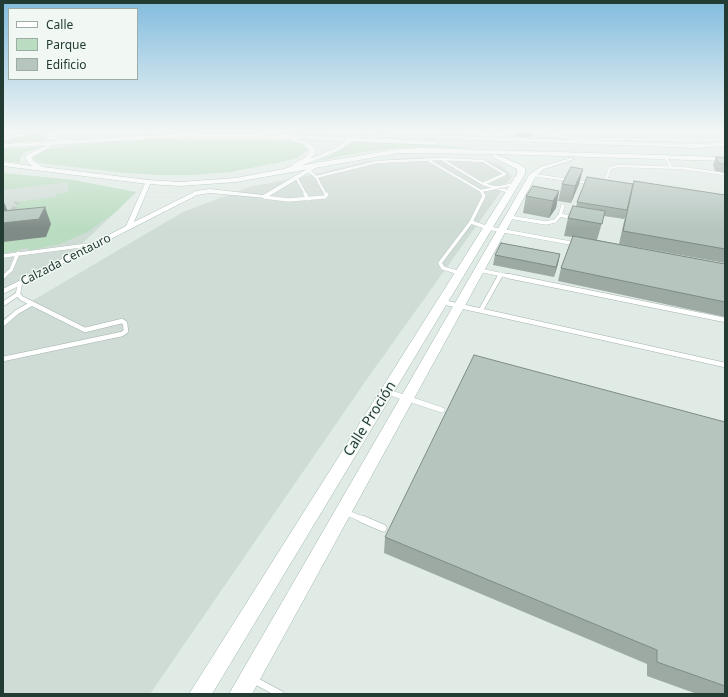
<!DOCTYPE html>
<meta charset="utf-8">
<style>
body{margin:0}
#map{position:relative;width:728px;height:697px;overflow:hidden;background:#e1ebe6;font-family:"Noto Sans",sans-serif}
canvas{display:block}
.frame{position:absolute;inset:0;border:4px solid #223b33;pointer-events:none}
.legend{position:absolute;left:8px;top:8px;width:130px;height:72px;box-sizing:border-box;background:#f1f8f4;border:1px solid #9eaca7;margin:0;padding:5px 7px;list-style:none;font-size:12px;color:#223b33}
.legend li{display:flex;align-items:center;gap:8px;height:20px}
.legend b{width:20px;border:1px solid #9eaca7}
</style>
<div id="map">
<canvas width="728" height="697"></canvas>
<div class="frame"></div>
<ul class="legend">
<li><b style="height:5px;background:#fff"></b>Calle</li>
<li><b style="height:11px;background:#badcc1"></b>Parque</li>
<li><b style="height:11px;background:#b6c6bf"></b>Edificio</li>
</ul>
</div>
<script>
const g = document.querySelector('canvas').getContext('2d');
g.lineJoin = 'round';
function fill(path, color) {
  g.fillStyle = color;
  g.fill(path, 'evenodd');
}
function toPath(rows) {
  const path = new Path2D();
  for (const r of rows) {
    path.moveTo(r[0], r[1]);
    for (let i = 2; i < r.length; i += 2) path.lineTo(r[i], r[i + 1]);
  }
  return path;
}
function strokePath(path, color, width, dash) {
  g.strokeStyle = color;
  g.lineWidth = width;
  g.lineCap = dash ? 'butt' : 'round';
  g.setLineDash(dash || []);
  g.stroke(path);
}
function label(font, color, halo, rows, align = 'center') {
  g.font = font + ' "Noto Sans",sans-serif';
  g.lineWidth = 3;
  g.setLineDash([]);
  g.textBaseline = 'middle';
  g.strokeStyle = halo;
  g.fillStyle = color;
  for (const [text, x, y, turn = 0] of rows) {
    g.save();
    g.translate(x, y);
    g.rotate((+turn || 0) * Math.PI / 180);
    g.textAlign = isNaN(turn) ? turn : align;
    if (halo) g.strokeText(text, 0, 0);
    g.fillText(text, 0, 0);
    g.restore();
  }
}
fill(toPath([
 [415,157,473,159,500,164,512,176,367,379,150,694,3,694,3,318,183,212,249,187,316,174,367,161],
 [3,173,73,180,137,192,70,255,3,291]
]), '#cfdbd5');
fill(toPath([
 [44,131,51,131,44,137,46,140,3,143,3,140],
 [188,139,286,141,301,143,307,149,298,158,286,161,231,172,193,175,157,175,126,173,46,164,36,161,33,158,35,154,44,150,71,145,135,140],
 [357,140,469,147,470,148,424,147,375,150,317,161,331,155],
 [41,147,26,152,20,157,20,163,3,161,3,149],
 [3,173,73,180,135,192,118,210,89,231,60,244,28,251,29,248,20,249,18,251,3,253,3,242,46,237,7,229,17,202,55,197,56,194,67,192,69,182,3,190]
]), '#badcc1');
strokePath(toPath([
 [3,220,9,219,17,202]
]), '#bbc8c2', 5, [5, 2.5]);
const serviceFar4 = toPath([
 [176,131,188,135],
 [443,131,494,136,536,131],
 [534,132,576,139,725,140],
 [134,137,150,131],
 [665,157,672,168],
 [428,160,481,191,483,195],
 [443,160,483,184,510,192],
 [308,170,316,177,326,195],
 [533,175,591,183],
 [296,177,306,195],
 [316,177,377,162,441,159,483,161,505,174,483,184],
 [604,185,610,168,618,166,682,168,725,174],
 [481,191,514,184]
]);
const serviceFar3 = toPath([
 [305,194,308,199],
 [264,197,288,200,325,197,327,194],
 [560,215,563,206],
 [509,217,546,223,555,221,560,215,574,218],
 [471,222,488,228,576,244],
 [3,256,96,244],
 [479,270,513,277],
 [460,273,443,268,440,263,471,222,484,196,483,194],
 [3,277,11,270,18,253],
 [499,277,501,274]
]);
const serviceFar2 = toPath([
 [508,276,725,320],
 [3,277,4,276],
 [442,302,725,365],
 [3,304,18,294],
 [481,310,500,276],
 [3,324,17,312,31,304],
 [3,359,122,334,126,331,125,323,122,321,85,330,21,298,18,294,20,283]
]);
const serviceFar1 = toPath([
 [388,392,442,410],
 [345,512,364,520]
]);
const service = toPath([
 [362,519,383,528],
 [254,680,280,694]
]);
const minor = toPath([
 [319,162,322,164,321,165,266,198,210,193,197,195,3,294,3,289,126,226,146,181,151,182,134,222,196,191,210,189,263,195,319,162]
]);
const tertiary = toPath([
 [32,131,44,131,3,141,3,137,32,131],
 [51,131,58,131,53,137,77,141,74,143,48,139,46,135,51,131],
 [295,131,309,131,275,138,272,136,295,131],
 [360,131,367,131,338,151,288,171,282,170,334,149,360,131],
 [378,131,387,131,400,137,395,138,378,131]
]);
const secondary = toPath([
 [188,133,300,135,435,141,438,143,435,145,298,139,307,142,316,149,315,154,310,159,298,166,399,149,423,148,725,157,725,161,494,154,519,164,525,168,525,174,212,694,189,694,517,174,517,169,492,157,491,156,494,154,399,153,236,182,180,186,148,184,3,166,3,162,32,166,27,162,25,156,46,145,3,148,3,144,188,133],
 [188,137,293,139,293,141,303,144,310,150,306,157,293,164,292,165,294,167,236,178,180,182,148,180,43,167,32,160,32,157,51,147,51,145,188,137],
 [426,135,697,144,725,142,725,146,697,148,424,138,424,136,426,135],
 [570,158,575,159,544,169,536,176,252,694,229,694,529,175,540,167,570,158]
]);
strokePath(serviceFar4, '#a4b3ad', 3);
strokePath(serviceFar3, '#a4b3ad', 4);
strokePath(serviceFar2, '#a4b3ad', 5.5);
strokePath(serviceFar1, '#a4b3ad', 6);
strokePath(service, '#a4b3ad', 8);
strokePath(minor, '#a4b3ad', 1);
strokePath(tertiary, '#a4b3ad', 1);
strokePath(secondary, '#a0b7ad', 1);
strokePath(serviceFar4, '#fff', 2.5);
strokePath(serviceFar3, '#fff', 3.5);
strokePath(serviceFar2, '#fff', 4.5);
strokePath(serviceFar1, '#fff', 5.5);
strokePath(service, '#fff', 7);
fill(minor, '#fff');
fill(tertiary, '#fff');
fill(secondary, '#fff');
fill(toPath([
 [514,134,533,134,532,137,514,137],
 [716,157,725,158,725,173,715,171,713,165],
 [583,169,579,184,571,203,558,201,562,184],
 [633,184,725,195,725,263,619,244,625,217,624,219,604,216,597,240,725,264,725,317,558,281,561,268,573,237,564,236,568,218,576,207,577,202],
 [559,191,556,208,549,218,523,213,526,196],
 [560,254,554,277,493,265,495,255],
 [725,422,725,694,697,694,647,676,647,664,384,553,385,537]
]), '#9daaa4');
fill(toPath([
 [583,169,579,184,571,203,575,186],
 [559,191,556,208,549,218,553,201],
 [3,200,9,214,3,223],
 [45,207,51,224,46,237,3,242,3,223],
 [560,254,558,264,554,277,556,267]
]), '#7f8b86');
const building = toPath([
 [527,132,533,134,514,134,527,132],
 [716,157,725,158,725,164,718,163,716,157],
 [571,167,583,169,575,186,562,184,571,167],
 [587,177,633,184,627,210,577,202,587,177],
 [634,181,725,195,725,249,623,231,634,181],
 [533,186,559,191,553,201,526,196,533,186],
 [573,206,605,211,602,224,568,218,573,206],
 [45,207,39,219,3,223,3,211,45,207],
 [573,236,725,264,725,302,561,268,573,236],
 [501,243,560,254,556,267,495,255,501,243],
 [474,355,725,422,725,686,657,662,657,650,385,537,474,355]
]);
fill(building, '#b6c6bf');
strokePath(building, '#7f8b86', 1);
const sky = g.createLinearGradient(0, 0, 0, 229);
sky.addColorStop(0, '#82bcde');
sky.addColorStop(0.57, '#f2f6f4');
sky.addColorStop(1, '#f2f6f400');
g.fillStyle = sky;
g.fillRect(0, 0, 728, 229);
label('12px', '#223b33', '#f1f8f4', [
 ["Calzada Centauro",66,260,-27]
]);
label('14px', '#223b33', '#f1f8f4', [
 ["Calle Proción",370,419,-58]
]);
</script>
